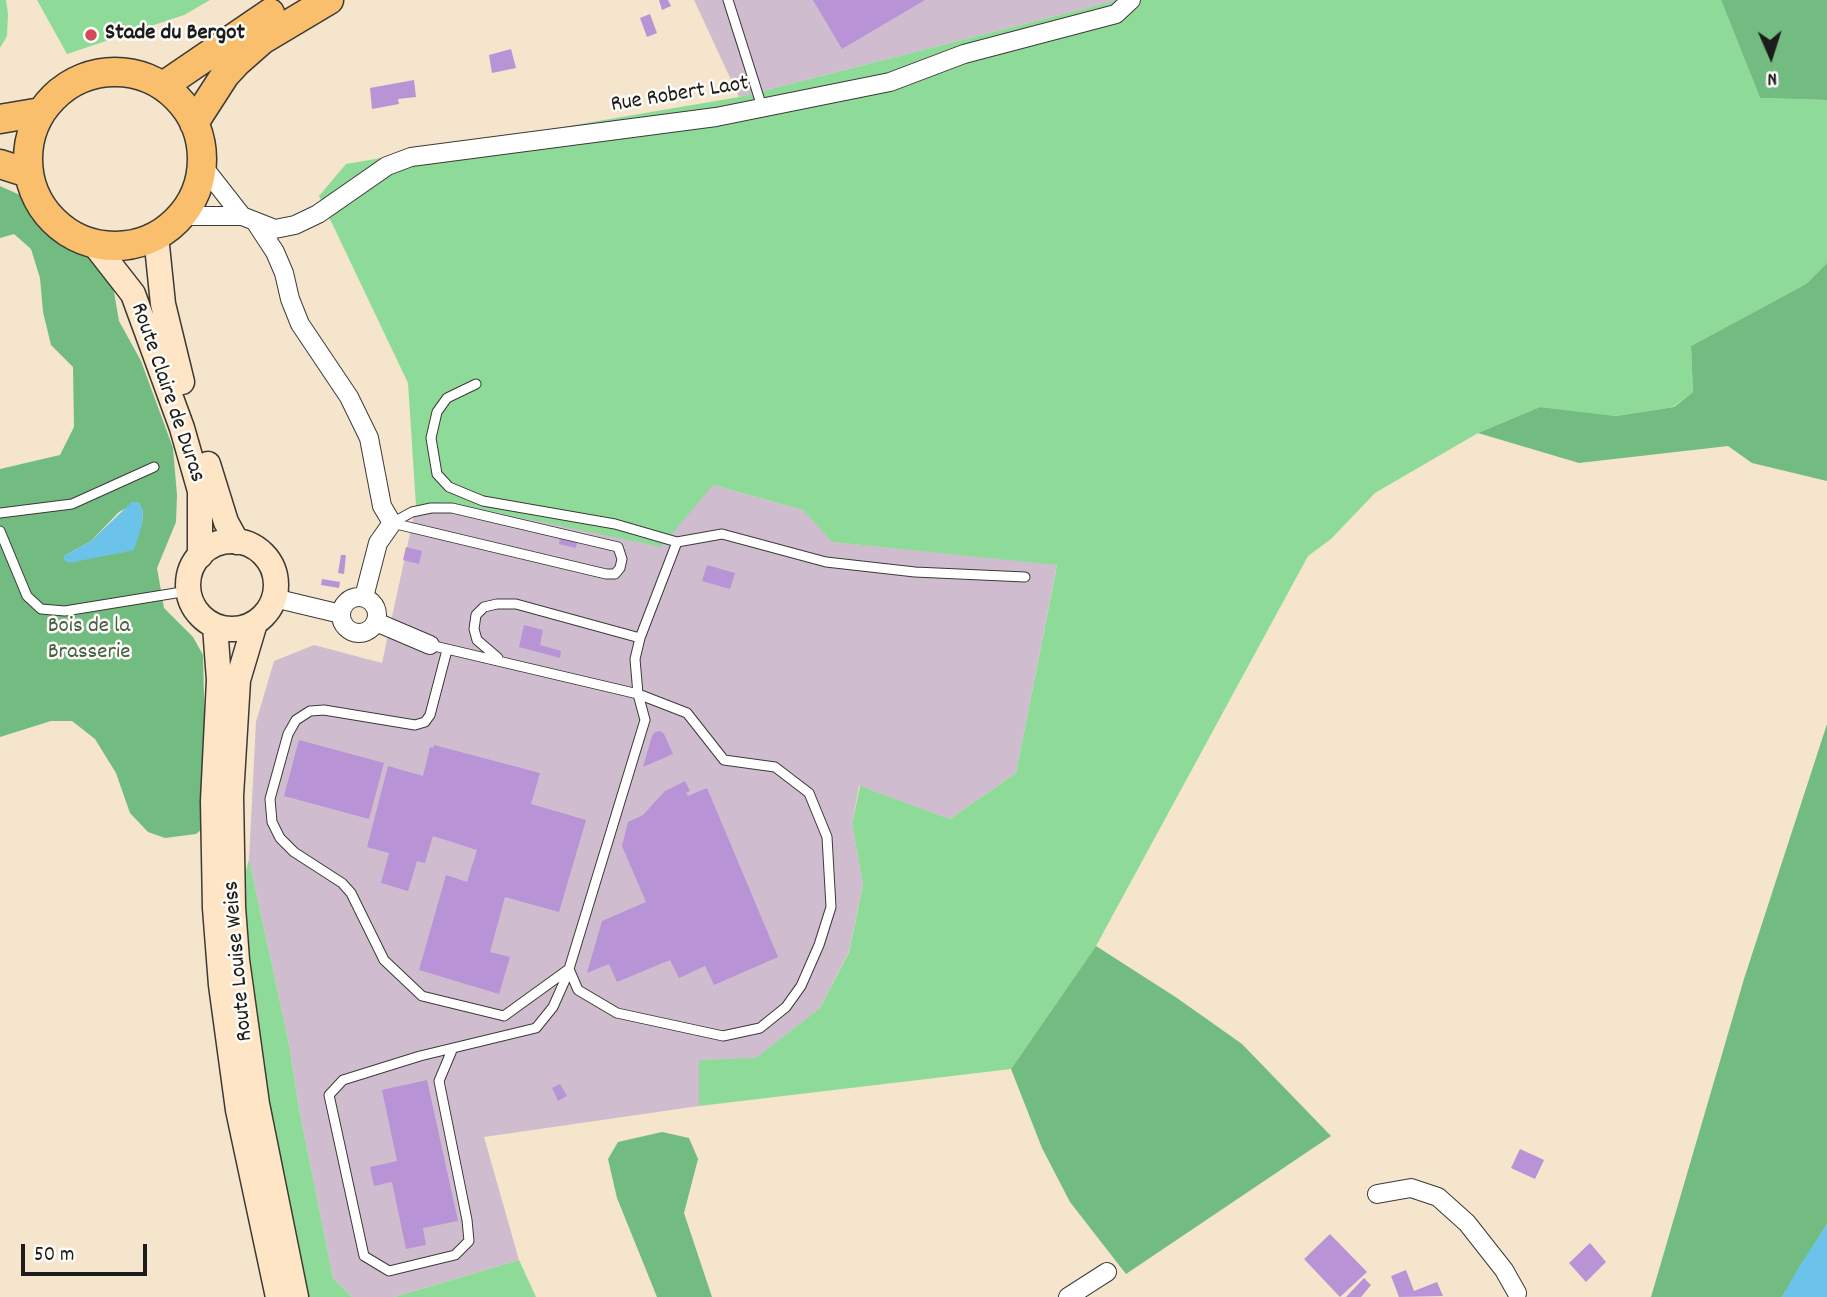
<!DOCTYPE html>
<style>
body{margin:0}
#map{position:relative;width:1827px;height:1297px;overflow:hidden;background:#f4e5cc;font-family:Dekko,sans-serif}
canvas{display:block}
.north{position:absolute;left:1736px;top:21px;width:70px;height:70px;-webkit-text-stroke:5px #fdfcf7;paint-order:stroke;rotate:177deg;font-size:19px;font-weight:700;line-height:28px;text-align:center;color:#1c1c1c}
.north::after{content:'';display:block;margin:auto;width:24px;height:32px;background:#1c1c1c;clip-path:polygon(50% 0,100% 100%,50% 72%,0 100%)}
.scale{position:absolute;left:21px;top:1244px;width:126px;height:32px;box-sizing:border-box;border:4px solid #1c1c1c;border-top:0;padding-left:9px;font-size:21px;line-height:24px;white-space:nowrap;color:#1c1c1c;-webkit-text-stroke:5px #fdfcf7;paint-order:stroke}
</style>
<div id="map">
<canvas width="1827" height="1297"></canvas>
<div class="north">N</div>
<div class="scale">50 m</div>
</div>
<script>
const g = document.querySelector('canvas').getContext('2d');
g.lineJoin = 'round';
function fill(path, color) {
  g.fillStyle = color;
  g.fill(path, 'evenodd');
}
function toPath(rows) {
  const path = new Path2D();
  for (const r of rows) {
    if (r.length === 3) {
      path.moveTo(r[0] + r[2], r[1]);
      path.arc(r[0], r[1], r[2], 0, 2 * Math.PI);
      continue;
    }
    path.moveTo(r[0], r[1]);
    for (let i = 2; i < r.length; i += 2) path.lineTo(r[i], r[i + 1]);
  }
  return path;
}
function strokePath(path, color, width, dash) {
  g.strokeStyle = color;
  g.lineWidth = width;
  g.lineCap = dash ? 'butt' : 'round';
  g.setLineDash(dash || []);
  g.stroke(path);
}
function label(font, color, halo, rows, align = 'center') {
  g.font = font + ' Dekko,sans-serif';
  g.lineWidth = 5;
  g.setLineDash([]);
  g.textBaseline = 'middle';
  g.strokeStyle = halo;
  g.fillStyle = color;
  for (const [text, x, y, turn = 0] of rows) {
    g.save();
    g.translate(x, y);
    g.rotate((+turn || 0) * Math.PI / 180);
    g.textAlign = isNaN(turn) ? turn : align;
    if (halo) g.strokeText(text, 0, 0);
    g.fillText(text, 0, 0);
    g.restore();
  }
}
fill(toPath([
 [694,0,1118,0,739,97],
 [713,485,803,510,833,542,1057,564,1016,773,950,819,859,786,852,824,863,885,849,951,820,1008,756,1059,699,1060,699,1106,484,1137,519,1260,394,1297,352,1297,333,1278,299,1109,289,1044,249,859,256,722,274,661,314,645,382,663,416,506,446,502]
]), '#cfbdcf');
fill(toPath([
 [0,0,6,0,8,14,7,36,0,48],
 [37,0,210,0,184,15,67,54],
 [1118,0,1721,0,1760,98,1827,100,1827,263,1806,284,1691,346,1693,392,1673,407,1616,416,1540,407,1478,433,1375,493,1331,539,1308,556,1096,946,1011,1069,699,1106,699,1060,756,1058,820,1008,849,952,863,885,852,824,860,786,950,819,1016,773,1057,565,832,542,803,510,713,485,661,547,446,502,416,506,408,383,319,196,346,164,739,97],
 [249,859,289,1044,299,1109,333,1278,352,1297,286,1297,226,948],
 [519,1260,536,1297,394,1297]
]), '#8edb99');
fill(toPath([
 [1721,0,1827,0,1827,100,1760,98],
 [0,186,20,195,37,225,102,264,114,292,119,321,141,361,173,448,177,495,176,522,157,568,164,608,193,637,203,655,207,825,196,834,165,838,148,832,130,813,116,773,95,739,72,721,51,721,0,737,0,469,60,455,74,427,73,367,51,345,43,312,40,278,31,249,14,234,0,238],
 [138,502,143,511,142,525,124,552,64,556,91,541,119,512],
 [1827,263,1827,481,1752,463,1728,446,1579,463,1478,433,1540,407,1616,416,1674,407,1693,392,1691,346,1806,284],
 [1827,724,1827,1224,1782,1297,1651,1297,1744,979],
 [1096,946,1177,998,1242,1044,1331,1136,1126,1274,1070,1202,1042,1148,1011,1069],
 [662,1132,689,1138,698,1159,684,1213,712,1297,657,1297,617,1198,608,1159,618,1142]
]), '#72bb81');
fill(toPath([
 [132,502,138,502,143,511,142,525,134,550,69,563,64,560,64,556,91,541],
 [1827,1224,1827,1297,1782,1297,1797,1270]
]), '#6cc3e9');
fill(toPath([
 [659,0,668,0,671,6,662,10],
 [813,0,925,0,842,49],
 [650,14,657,33,647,37,640,18],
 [511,49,516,68,492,73,489,55],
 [414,80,416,97,398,99,399,104,372,109,370,88],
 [560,537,577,541,576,548,559,544],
 [406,547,422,551,419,564,403,560],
 [341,555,346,555,344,574,338,573],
 [707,565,735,573,730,589,702,581],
 [322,579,340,582,339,588,321,585],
 [524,625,543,630,540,645,561,651,560,658,519,647],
 [660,731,664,734,673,754,643,767,652,736,655,732],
 [299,740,384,763,369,819,284,796],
 [434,745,540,773,531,804,586,820,559,912,505,897,490,952,510,957,499,994,419,970,446,875,467,882,477,850,433,836,425,863,417,861,408,891,381,883,389,853,367,847,388,766,423,776,430,747,433,748],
 [685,781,690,791,686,793,688,796,707,788,778,957,714,985,705,966,679,978,670,960,617,982,609,964,587,973,602,921,646,902,622,846,628,822,643,815,665,791],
 [427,1080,458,1221,423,1228,426,1245,406,1249,392,1182,374,1186,370,1167,397,1161,382,1090],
 [560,1084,567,1096,558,1101,552,1088],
 [1520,1149,1544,1160,1535,1179,1511,1168],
 [1330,1234,1367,1272,1340,1297,1304,1259],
 [1590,1243,1606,1262,1586,1282,1569,1263],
 [1406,1270,1414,1291,1437,1282,1443,1296,1399,1297,1391,1276],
 [1364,1278,1371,1285,1361,1297,1346,1297]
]), '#b893d5');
const lane = toPath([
 [728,0,762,107],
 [476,384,447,398,437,412,431,438,437,474,449,487,483,501,615,524,677,542],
 [431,508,452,508,618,547,622,559,620,568,615,574,606,574,392,523,412,512,431,508],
 [0,513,72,504,154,467],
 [0,531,27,596,41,609,65,611,188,591],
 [430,645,638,694,687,713,724,760,775,767,809,793,827,837,831,907,819,945,801,986,786,1007,760,1028,723,1036,617,1013,578,990,569,969],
 [447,650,430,715,425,722,415,725,324,710,310,711,296,720,288,734,270,799,272,822,280,838,294,852,342,883,351,893,384,960,422,996,504,1016,569,969,645,720,638,694,635,659,640,638,677,542,722,534,826,562,915,572,1025,577],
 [498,658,477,640,474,629,476,615,484,607,497,604,516,604,640,638],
 [452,1050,439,1081,467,1220,469,1241,455,1255,389,1271,364,1256,329,1095,343,1080,420,1056,536,1028,553,1007,569,971]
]);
const street = toPath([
 [202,165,242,216,275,229,295,225,318,214,387,166,411,157,716,117,890,82,964,54,1116,14,1131,0],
 [182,216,242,216],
 [256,223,275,252,284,273,290,299,300,324,349,397,369,438,382,506,392,523,378,543,364,597],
 [359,615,18],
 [274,598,341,614],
 [376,622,430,645],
 [1377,1194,1411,1188,1438,1197,1467,1223,1504,1270,1517,1293],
 [1068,1297,1107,1272]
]);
const secondary = toPath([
 [156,236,163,304,182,382],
 [94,244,133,294,182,428,200,491,200,556],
 [208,464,226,522,237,542],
 [232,585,44],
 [255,623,238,680,231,796,233,907,237,960,257,1104,296,1297],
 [215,626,219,680,213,801,215,908,221,985,238,1110,278,1297]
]);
const primary = toPath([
 [115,159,87],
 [163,86,270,13],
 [0,119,41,112],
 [194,123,225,75,237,62,262,40,329,0],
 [0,164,28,173]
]);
strokePath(lane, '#3c3a36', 11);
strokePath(street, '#3c3a36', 20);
strokePath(secondary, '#3c3a36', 27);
strokePath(primary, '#3c3a36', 31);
strokePath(lane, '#fff', 9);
strokePath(street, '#fff', 18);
strokePath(secondary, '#fde5c5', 24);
strokePath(primary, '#f9bf6d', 28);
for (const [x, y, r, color] of [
 [91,35,7,"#d1495b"]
]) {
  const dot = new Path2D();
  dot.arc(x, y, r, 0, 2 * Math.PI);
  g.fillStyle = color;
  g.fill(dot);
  strokePath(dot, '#fdfcf7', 2.5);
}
label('bold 23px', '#1c1c1c', '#fdfcf7', [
 ["Stade du Bergot",105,35]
], 'left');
label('23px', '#1c1c1c', '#fdfcf7', [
 ["Rue Robert Laot",680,96,-9],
 ["Route Claire de Duras",166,393,71],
 ["Route Louise Weiss",240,961,-95]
]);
label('23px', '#445f48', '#fdfcf7', [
 ["Bois de la",89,628],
 ["Brasserie",89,654]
]);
</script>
